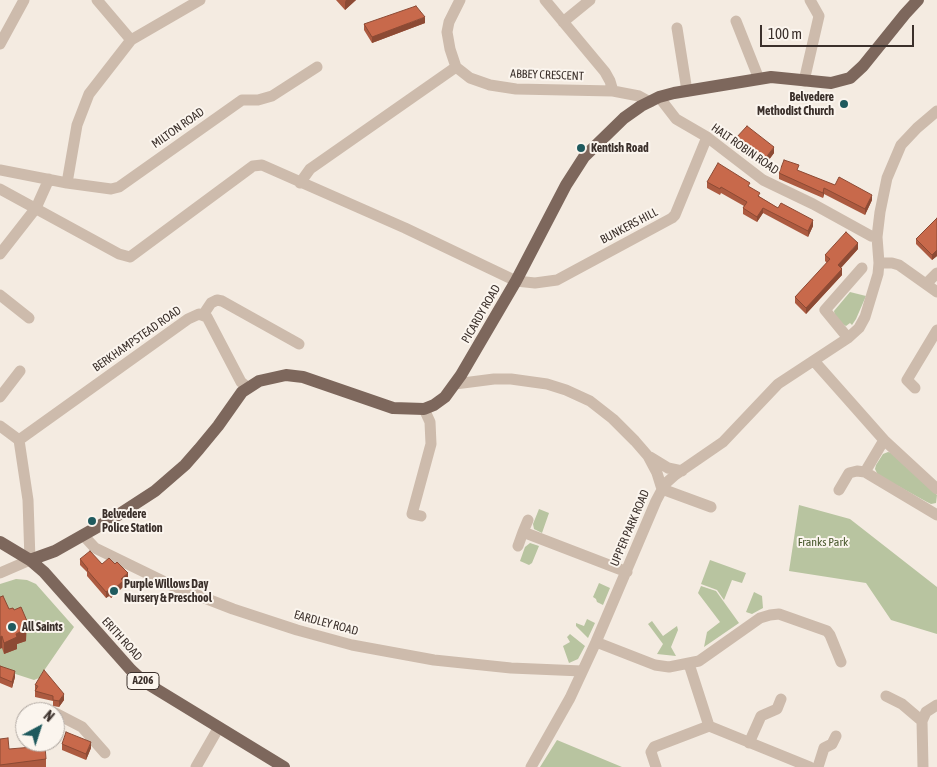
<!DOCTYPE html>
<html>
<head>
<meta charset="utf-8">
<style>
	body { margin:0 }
	#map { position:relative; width:937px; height:767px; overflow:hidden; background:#f4ebe1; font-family:"Asap Condensed",sans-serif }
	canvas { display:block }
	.north { position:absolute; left:15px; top:702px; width:50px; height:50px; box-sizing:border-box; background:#fbf5ee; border:1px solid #aea6a0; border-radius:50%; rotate:40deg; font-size:14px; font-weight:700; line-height:20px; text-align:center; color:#3b302b }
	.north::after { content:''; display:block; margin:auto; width:18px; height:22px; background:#1f5a5e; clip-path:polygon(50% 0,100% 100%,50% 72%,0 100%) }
	.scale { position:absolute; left:760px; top:25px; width:154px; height:22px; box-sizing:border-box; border:2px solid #3b302b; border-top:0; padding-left:6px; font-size:15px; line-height:18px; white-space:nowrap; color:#3b302b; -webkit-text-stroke:4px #fbf5ee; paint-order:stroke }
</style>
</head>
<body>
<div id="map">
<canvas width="937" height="767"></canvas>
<div class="north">N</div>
<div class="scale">100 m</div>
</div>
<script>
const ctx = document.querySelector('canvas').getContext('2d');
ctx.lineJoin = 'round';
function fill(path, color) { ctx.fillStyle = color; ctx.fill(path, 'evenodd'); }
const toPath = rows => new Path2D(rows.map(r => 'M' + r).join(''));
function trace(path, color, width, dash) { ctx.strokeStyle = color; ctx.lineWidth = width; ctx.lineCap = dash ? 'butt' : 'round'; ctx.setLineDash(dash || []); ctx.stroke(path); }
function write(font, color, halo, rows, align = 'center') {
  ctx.font = font + ' "Asap Condensed",sans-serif'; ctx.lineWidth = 4; ctx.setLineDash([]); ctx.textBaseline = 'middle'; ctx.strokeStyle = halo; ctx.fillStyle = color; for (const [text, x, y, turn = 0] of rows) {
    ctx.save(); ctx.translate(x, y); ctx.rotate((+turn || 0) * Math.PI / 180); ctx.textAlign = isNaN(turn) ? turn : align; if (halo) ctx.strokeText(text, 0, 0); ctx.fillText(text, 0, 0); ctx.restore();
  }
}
fill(toPath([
	[850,292,866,296,856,319,852,325,850,323,846,326,841,323,835,316,834,311],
	[888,452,892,453,937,495,936,503,931,504,927,502,878,475,875,469,876,465,883,454],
	[799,505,850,519,937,587,937,634,891,620,866,583,789,571],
	[539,509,549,513,542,533,534,529,533,524],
	[530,543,539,546,532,563,529,565,520,561,525,547],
	[710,560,746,573,742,583,732,580,724,600,717,590,701,584],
	[16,579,27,580,36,584,74,627,39,678,34,680,0,669,0,584],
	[599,583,610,588,603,605,597,602,596,599,593,597],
	[701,586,716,591,739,623,704,647,707,632,720,622,698,593],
	[754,592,762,596,763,608,752,614,746,612],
	[587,619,595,623,588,638,576,626,576,623,584,626],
	[652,621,663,636,677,626,678,630,671,647,676,656,657,654,663,644,648,624],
	[570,634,585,646,578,659,569,663,563,646,570,642,567,637],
	[557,740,622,767,540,767]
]), '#b8c4a0');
trace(toPath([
	[97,0,131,40],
	[460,0,449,22,447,32,450,49,456,67,470,78,490,85,516,89,613,91,639,96,650,102],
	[545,0,605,72,610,81,613,91],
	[736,21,759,79],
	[563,22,590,0],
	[677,28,687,91],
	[0,44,24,0],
	[804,81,819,16,810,0],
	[659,97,676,119,707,137,763,180,813,204,871,236,877,237],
	[0,170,67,183,111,189,119,187,242,100,258,100,272,96,317,67],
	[67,183,77,125,89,94,131,40,200,0],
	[300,183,310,169,456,67],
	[0,189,119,254,130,257,253,166,262,165,405,228,516,281,535,283,557,280,672,218,675,215,707,137],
	[0,254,36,208,49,179],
	[879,263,892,263,899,265,937,292],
	[926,284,937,273],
	[0,295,29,318],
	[203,315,211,303,217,300,222,301,299,344],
	[848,338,825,310,862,268],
	[814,361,884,440,865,472,937,515],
	[455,384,494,379,511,379,547,384,566,390,590,401,613,419,635,441,648,456,657,473,662,489,711,507],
	[915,388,907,380,937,330],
	[0,397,20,371],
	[0,426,19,440,28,500,30,560,0,573],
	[19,440,188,319,199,314,207,317,241,382,247,387],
	[884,440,937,489],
	[650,457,668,468,682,471],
	[839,490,849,473,857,471,865,472],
	[421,516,412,514,431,444,430,422,424,409],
	[528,520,523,532,627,572],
	[83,535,95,548,171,585,233,609,297,630,352,645,434,660,511,668,582,671],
	[518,546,523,532],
	[596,642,655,665,669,667,699,661,760,618,770,615,779,614,827,631,830,635,841,662],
	[689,664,709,726,810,767],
	[886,696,902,704,922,721],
	[55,713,82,727,105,753],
	[749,743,761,716,777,709,781,699],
	[196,767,219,727],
	[531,767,570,698,596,642,656,501,665,484,675,475,723,442,778,384,848,338,859,328,865,317,878,274,879,263,877,237,880,212,887,178,901,145,917,128,937,111],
	[656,767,651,752,654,747,709,726],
	[818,767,824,748,832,744,836,736],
	[923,767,922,721,926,712,937,705]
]), '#cdbbac', 11);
trace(toPath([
	[0,542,30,560,44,572,131,670,143,681,284,767],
	[30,560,55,551,115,517,155,491,185,465,199,449,218,426,242,392,259,381,286,375,303,377,393,408,424,409,434,405,445,397,461,375,516,281,566,185,584,157,624,118,641,106,659,97,674,93,771,77,831,83,850,78,863,66,905,14,918,0]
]), '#7d675c', 12);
fill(toPath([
	[336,0,356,0,345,10],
	[425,23,372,43,364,30,364,24],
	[736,138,774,153,765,165,736,144],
	[799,171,872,200,865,215,824,194,823,198,779,179,779,173],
	[707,182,750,187,760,197,778,208,813,226,808,237,763,213,757,222,743,214,743,208,744,206,721,193,720,195,707,188],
	[937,218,937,256,932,260,916,244,916,239],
	[858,249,841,268,842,275,806,314,795,303,795,297,827,263,825,261,825,255],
	[80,559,102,564,115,564,128,579,123,583,123,587,111,598,109,596,106,598,87,576,87,572,80,565],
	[0,597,27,633,26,633,26,641,17,644,17,649,4,654,2,648],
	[0,666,15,677,12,688,0,683],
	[35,685,64,700,59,707,53,706,53,701,35,697],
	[0,739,9,749,46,759,46,767,0,767],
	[62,744,91,748,86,760,62,750]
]), '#ac5a40');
fill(toPath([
	[346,0,356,0,345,10,345,2],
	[425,17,425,23,372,43,372,37],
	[774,147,774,153,765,165,765,159],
	[824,188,824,194,823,198,823,193],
	[872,195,872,200,865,215,865,209],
	[763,208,763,213,757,222,757,217],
	[813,220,813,226,808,237,808,231],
	[858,243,858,249,838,271,838,265],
	[937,250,937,256,932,260,932,255],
	[842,269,842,275,806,314,806,308],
	[128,573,128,579,123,583,123,587,111,598,111,592,121,579],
	[109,590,109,596,106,598,106,592],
	[27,621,26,641,17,644,17,649,4,654,4,643,16,634,23,623],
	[2,636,2,648,0,649,0,637],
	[15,671,15,677,12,688,12,682],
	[64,694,64,700,59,707,59,701],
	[91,742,91,748,86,760,86,754]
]), '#8c4a34');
const building = toPath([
	[416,6,425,17,372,37,364,24,416,6],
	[747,126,774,147,765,159,736,138,747,126],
	[784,160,799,165,797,170,835,185,839,177,872,195,865,209,824,188,823,193,779,173,784,160],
	[718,163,750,183,748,186,760,193,758,196,778,208,781,203,813,220,808,231,763,208,757,217,743,208,747,202,721,187,720,189,707,182,718,163],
	[937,218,937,250,932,255,916,239,937,218],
	[846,232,858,243,838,265,842,269,806,308,795,297,830,259,825,255,846,232],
	[90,551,102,564,109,558,115,564,117,562,128,573,121,579,123,581,111,592,109,590,106,592,87,570,88,569,80,559,90,551],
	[3,596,9,609,13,608,14,610,21,607,27,621,23,623,26,629,16,634,17,637,4,643,2,636,0,637,0,597,3,596],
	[0,666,15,671,12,682,0,677,0,666],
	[44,670,64,694,59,701,53,700,53,696,35,691,38,686,35,685,44,670],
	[66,732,91,742,86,754,62,744,66,732],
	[8,738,9,749,45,746,46,759,0,765,0,739,8,738]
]);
fill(building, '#c8694b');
trace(building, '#8c4a34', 1);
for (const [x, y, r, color] of [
	[844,104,5,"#1f5a5e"],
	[581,148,5,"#1f5a5e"],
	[92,521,5,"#1f5a5e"],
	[114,591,5,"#1f5a5e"],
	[12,627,5,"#1f5a5e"]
]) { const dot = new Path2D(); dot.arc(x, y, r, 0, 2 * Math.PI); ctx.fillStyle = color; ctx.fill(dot); trace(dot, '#fbf5ee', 2); }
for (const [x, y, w] of [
	[143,681,32]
]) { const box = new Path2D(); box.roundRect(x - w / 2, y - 8.5, w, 17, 4); ctx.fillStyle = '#fbf5ee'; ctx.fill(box); trace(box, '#3b302b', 1); }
write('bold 11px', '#3b302b', null, [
	["A206",143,681]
]);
write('12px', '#3b302b', '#fbf5ee', [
	["ABBEY CRESCENT",547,75,2],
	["MILTON ROAD",178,128,-35],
	["HALT ROBIN ROAD",745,149,35],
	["BUNKERS HILL",629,226,-28],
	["PICARDY ROAD",481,314,-60],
	["BERKHAMPSTEAD ROAD",137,339,-35],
	["UPPER PARK ROAD",630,528,-67],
	["EARDLEY ROAD",326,623,15],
	["ERITH ROAD",122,639,48]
]);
write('bold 12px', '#3b302b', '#fbf5ee', [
	["Belvedere",834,97,"right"],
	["Methodist Church",834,111,"right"],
	["Kentish Road",591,148],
	["Belvedere",102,514],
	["Police Station",102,528],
	["Purple Willows Day",124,584],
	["Nursery & Preschool",124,598],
	["All Saints",22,627]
], 'left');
write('12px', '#4a5a2e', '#fbf5ee', [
	["Franks Park",823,542]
]);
</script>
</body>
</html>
